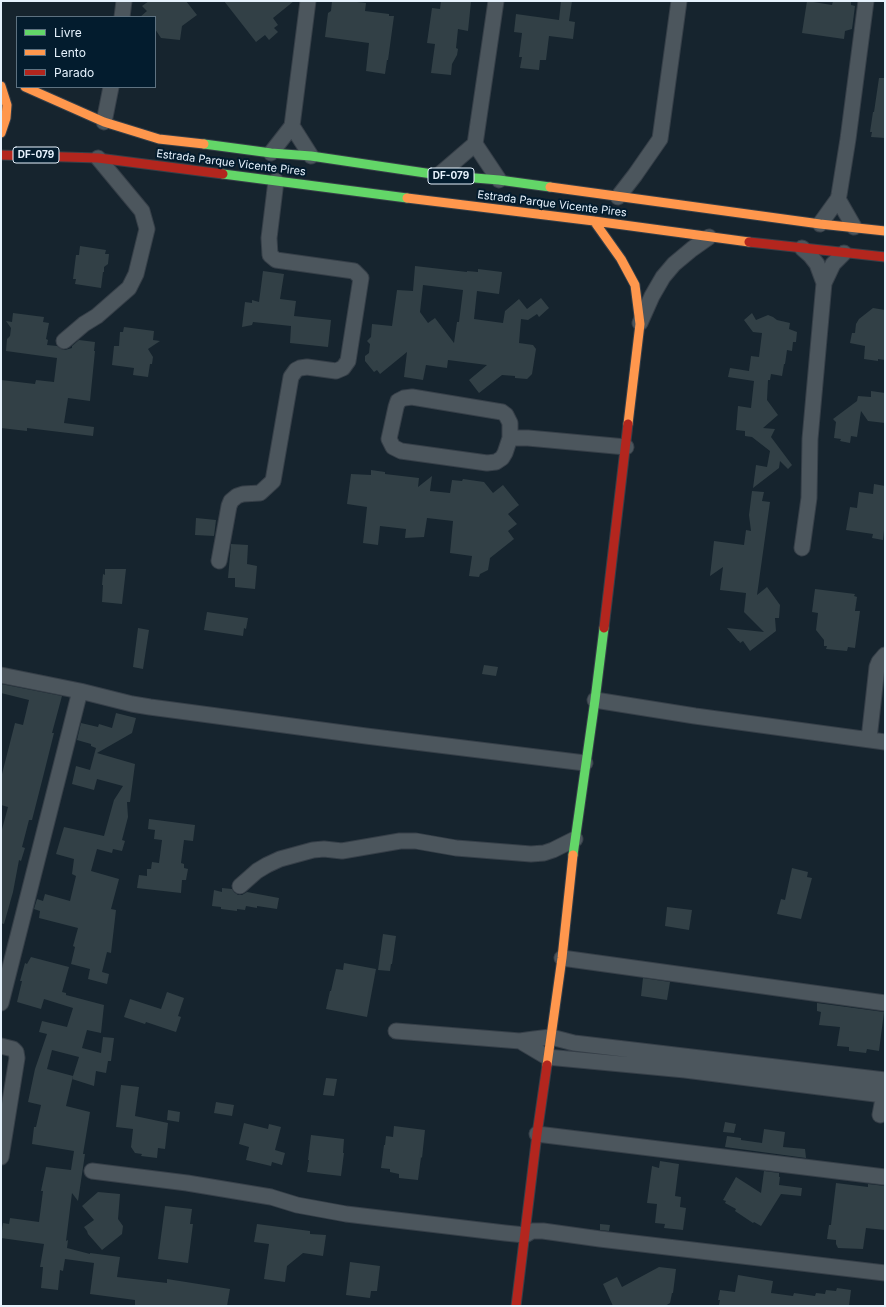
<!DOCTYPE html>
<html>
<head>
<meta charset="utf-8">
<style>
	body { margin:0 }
	#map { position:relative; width:886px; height:1307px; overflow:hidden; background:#16242e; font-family:Inter,sans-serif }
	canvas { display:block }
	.frame { position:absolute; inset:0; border:2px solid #e6f2fd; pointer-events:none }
	.legend { position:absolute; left:16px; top:16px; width:140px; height:72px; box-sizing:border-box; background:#031c2e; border:1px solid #5e7281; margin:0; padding:5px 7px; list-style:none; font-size:12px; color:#e6f2fd }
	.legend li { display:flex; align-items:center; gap:8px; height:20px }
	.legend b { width:20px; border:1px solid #5e7281 }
</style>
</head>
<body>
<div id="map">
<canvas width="886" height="1307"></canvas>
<div class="frame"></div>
<ul class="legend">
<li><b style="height:5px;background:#63d668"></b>Livre</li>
<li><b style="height:5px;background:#ff974d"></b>Lento</li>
<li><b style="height:5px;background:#b3261e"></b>Parado</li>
</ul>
</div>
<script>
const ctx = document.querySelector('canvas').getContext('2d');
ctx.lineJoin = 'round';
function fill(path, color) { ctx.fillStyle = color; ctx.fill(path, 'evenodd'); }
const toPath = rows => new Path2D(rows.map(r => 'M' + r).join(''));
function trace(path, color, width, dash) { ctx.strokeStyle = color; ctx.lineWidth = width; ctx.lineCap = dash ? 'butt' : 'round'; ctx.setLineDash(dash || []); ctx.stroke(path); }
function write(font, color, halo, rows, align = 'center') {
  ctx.font = font + ' Inter,sans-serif'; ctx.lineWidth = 4; ctx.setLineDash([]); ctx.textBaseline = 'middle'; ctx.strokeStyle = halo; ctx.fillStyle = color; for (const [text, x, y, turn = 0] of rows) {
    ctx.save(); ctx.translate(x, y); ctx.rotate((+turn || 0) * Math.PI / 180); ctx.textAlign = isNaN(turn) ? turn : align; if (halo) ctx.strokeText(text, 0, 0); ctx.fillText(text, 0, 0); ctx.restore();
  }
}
fill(toPath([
	[149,1,186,1,197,15,182,26,180,40,161,38,155,29,155,17,140,17,147,11,142,6],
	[224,1,294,1,273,18,278,25,274,28,278,32,269,40,265,35,256,42],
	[332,1,348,1,366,3,365,11,389,14,389,16,394,16,388,60,387,60,385,74,366,71,369,43,325,37,328,13,331,11],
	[441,1,471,2,468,31,458,29,456,48,458,49,457,55,452,64,451,75,431,73,435,44,427,43,432,8,440,9],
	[561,1,572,1,569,21,575,22,573,39,549,36,546,60,540,60,539,70,520,68,522,57,519,57,522,33,514,32,516,14,559,20],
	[807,1,832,5,833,1,851,1,851,5,855,6,852,29,845,31,844,39,802,33],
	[879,78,885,78,885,138,871,137,872,132,870,132,873,112,874,112],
	[80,246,106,250,105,254,109,254,108,264,104,267,104,272,103,272,101,288,75,284,76,279,73,279,76,255,79,255],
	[415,266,467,272,467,271,478,272,478,269,502,272,499,294,477,291,474,319,503,323,505,311,519,299,527,309,541,298,549,308,539,317,537,314,528,320,521,319,519,343,533,345,536,349,532,374,527,379,515,378,515,376,502,375,479,393,469,380,487,365,448,360,447,368,426,365,423,380,404,377,407,352,380,374,377,370,374,372,365,361,365,356,369,353,370,344,367,341,371,337,372,324,392,326,397,290,413,291],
	[423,285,463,290,459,322,457,322,454,343,435,318,428,323,420,312],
	[263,271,284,274,280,299,296,301,294,316,331,320,328,347,290,343,291,326,253,322,252,325,242,327,245,302,252,303,252,300,259,302],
	[873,308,885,310,884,347,885,347,885,360,878,359,878,361,864,359,865,346,850,343,852,333,855,333,856,324,859,319],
	[13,313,44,317,43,322,49,323,46,339,48,340,47,345,57,346,61,349,65,350,72,348,72,346,79,340,95,342,94,351,95,351,90,401,68,398,64,423,94,427,93,436,27,428,27,431,1,428,1,380,35,384,36,380,54,382,57,358,6,351,7,339,10,336,11,328,6,321,12,322],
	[752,313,756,320,768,315,773,317,777,320,790,323,789,329,797,332,796,342,793,342,792,351,787,350,785,364,784,364,782,376,771,374,770,380,768,380,767,400,778,415,763,428,775,429,771,437,792,465,788,469,780,461,779,468,753,488,756,465,767,467,770,451,752,437,745,436,745,431,736,430,738,406,751,408,754,381,728,377,730,368,749,371,751,356,759,357,762,333,753,332,744,320],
	[124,327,154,331,153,340,160,341,148,349,153,357,152,364,150,364,148,377,133,375,134,368,112,365,114,346,119,346,120,332,123,332],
	[871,391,885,393,885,423,868,421,861,411,857,437,851,436,850,443,840,441,841,439,834,438,836,422,833,419,857,401,858,396,871,397],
	[371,470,385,472,385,474,419,478,418,487,432,476,430,491,450,493,452,480,462,481,463,479,484,482,493,493,503,485,519,505,508,514,517,524,508,531,514,539,490,558,488,570,480,574,479,577,469,576,472,556,450,553,453,521,427,518,424,537,405,538,406,529,380,526,378,545,363,543,367,507,347,504,351,474,371,475],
	[874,484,885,486,885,520,883,540,872,538,873,534,846,530,850,507,857,508,859,492,873,494],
	[752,491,764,492,762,501,770,502,757,595,767,587,780,605,779,618,775,618,776,631,750,651,743,641,740,643,739,641,738,641,727,628,764,632,744,612,746,593,720,590,723,567,710,576,714,541,744,545,746,530,751,531,749,515],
	[196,518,216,520,214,536,195,535],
	[231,544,248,545,247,564,257,566,255,589,235,587,235,578,228,578],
	[105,569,126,569,122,604,102,602,103,585,102,585,103,574,105,575],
	[815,589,855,594,854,596,857,597,855,611,860,611,855,648,848,647,847,651,826,649,827,646,824,646,824,640,816,630,818,613,812,612],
	[207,612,248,618,246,629,244,628,243,636,204,630],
	[138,628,149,630,143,669,133,667],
	[484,665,498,667,496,676,482,674],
	[1,684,62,696,52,733,54,733,43,777,32,820,29,820,22,847,25,848,21,861,19,860,13,892,4,924,1,923,1,833,8,807,1,805,1,778,15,723,23,725,29,700,1,693],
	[116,713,136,718,132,733,97,753,135,764,130,802,127,802,128,817,122,840,125,841,122,851,113,849,112,853,97,849,91,871,119,879,111,909,116,910,111,953,107,952,102,972,109,974,107,984,88,979,90,969,71,964,75,947,73,946,78,928,39,918,40,911,34,909,37,899,43,901,45,894,70,901,76,876,72,874,74,859,56,854,64,827,104,836,114,800,123,786,97,779,94,790,72,784,76,766,90,770,96,748,91,746,91,744,77,740,81,723,98,727,99,724,112,728],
	[149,819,195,825,193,841,184,840,181,863,184,864,184,868,188,869,186,880,182,880,181,893,137,888,139,875,147,876,147,869,151,869,152,862,159,863,162,840,154,839,155,830,148,829],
	[792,868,808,872,807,877,812,878,801,919,777,914,781,899,785,900],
	[222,888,232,889,234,892,238,895,242,895,247,892,279,898,277,909,257,906,257,908,246,906,245,910,237,909,237,911,221,909,221,907,212,906,214,890,222,892],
	[667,907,692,910,689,930,665,926],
	[383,934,396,936,392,964,391,964,390,971,378,970],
	[31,957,69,967,62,992,66,993,66,995,104,1005,101,1033,87,1030,82,1048,101,1053,103,1037,114,1038,111,1061,108,1061,106,1073,96,1071,94,1086,72,1079,79,1057,52,1050,47,1069,73,1076,66,1106,90,1112,83,1154,85,1154,78,1201,72,1193,66,1241,68,1240,67,1248,90,1254,90,1253,120,1257,117,1277,167,1283,167,1279,230,1289,227,1306,135,1306,135,1300,90,1294,94,1263,65,1259,63,1271,60,1270,58,1290,41,1288,43,1267,40,1267,44,1244,1,1238,3,1223,9,1224,10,1218,39,1222,43,1191,41,1191,46,1167,71,1170,74,1151,32,1144,34,1127,36,1127,41,1105,28,1102,35,1069,47,1034,39,1032,42,1021,67,1027,73,1008,44,999,41,1009,17,1002,22,981,20,981,25,963,27,964],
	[344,963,376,969,367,1017,326,1009,330,991,331,991,336,969,343,970],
	[643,978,670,982,667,1000,641,996],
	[167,992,184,998,178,1016,181,1017,176,1032,146,1022,145,1024,124,1017,130,999,161,1009],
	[817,1003,884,1012,879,1051,867,1049,866,1053,849,1051,849,1047,837,1046,840,1027,819,1025,821,1012,817,1011],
	[326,1078,337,1079,334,1096,323,1095],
	[121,1085,139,1087,135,1116,168,1123,165,1149,158,1148,157,1158,141,1156,142,1154,135,1153,131,1147,133,1129,116,1127],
	[216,1102,234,1105,232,1116,214,1113],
	[168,1110,180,1112,179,1122,167,1120],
	[725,1122,736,1124,734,1133,723,1132],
	[244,1123,268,1129,269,1124,281,1127,275,1150,285,1153,282,1165,272,1162,271,1166,246,1160,249,1147,239,1144],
	[394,1126,425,1130,422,1158,421,1157,418,1180,399,1178,399,1174,390,1172,390,1169,381,1168,384,1145,385,1145,386,1136,393,1137],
	[764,1129,785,1132,783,1147,805,1149,806,1158,725,1147,727,1136,741,1138,741,1140,762,1143],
	[311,1135,344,1139,343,1153,344,1153,341,1176,307,1172,309,1160,308,1160],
	[660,1161,679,1164,675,1196,681,1197,680,1207,686,1208,683,1230,664,1228,665,1224,655,1223,657,1204,647,1203,652,1166,659,1168],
	[764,1171,779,1173,779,1177,780,1177,779,1185,802,1188,801,1196,781,1194,761,1226,754,1222,753,1223,735,1211,736,1209,725,1203,726,1201,723,1200,736,1177,761,1193],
	[836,1183,868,1187,868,1184,885,1186,885,1230,866,1228,863,1249,838,1248,836,1244,836,1240,827,1239,829,1225,831,1225],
	[98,1192,120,1194,118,1219,123,1226,122,1234,102,1250,88,1234,87,1231,84,1227,94,1220,82,1206],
	[165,1206,192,1209,190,1224,193,1224,188,1263,158,1259],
	[257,1224,310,1231,310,1234,326,1235,323,1256,303,1253,287,1266,285,1282,264,1279,269,1244,254,1242],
	[600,1224,610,1225,609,1231,600,1230],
	[350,1262,380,1266,377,1291,371,1291,370,1298,346,1295],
	[659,1267,676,1269,673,1293,672,1293,670,1303,665,1306,613,1306,603,1284,617,1277,622,1287],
	[738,1275,773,1281,771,1293,793,1296,794,1293,815,1296,816,1293,825,1294,826,1290,836,1291,837,1288,851,1290,849,1306,719,1305,720,1300,718,1300,720,1290,735,1292]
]), '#324046');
const street = toPath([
	[496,1,475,144,499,180],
	[122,17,124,1],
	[104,122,111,87],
	[292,126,311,156],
	[271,153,292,126,308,1],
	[439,175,475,144],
	[618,197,635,175,660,139,679,1],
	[838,199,854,227],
	[820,224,838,199,839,195,848,139,866,1],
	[802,248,810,255,817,264,824,283],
	[640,323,652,296,663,277,674,264,692,249,709,237],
	[64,341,84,324,97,316,129,288,136,274,147,229,142,211,98,158],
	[412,397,502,412,506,415,510,423,510,438,505,453,502,458,496,462,487,463,401,451,393,447,389,439,396,407,398,401,404,398,412,397],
	[510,438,528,438,626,447],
	[802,548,809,498,810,439,824,283,833,264,844,253],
	[219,561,229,506,231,501,237,496,243,494,260,493,273,481,291,377,296,370,300,368,307,367,336,371,343,368,348,361,361,278,354,271,276,260,270,255,269,238,276,181],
	[1,675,80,691,132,704,150,707,366,736,585,763],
	[595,700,695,716,885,742],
	[869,739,877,667,879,662,885,655],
	[240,886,257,871,267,865,280,859,313,850,324,849,342,851,400,841,416,841,456,848,531,854,544,853,553,850,575,839],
	[562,958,885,1003],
	[1,1003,80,691],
	[396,1031,520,1041,534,1039,551,1037,574,1043,885,1080],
	[520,1041,547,1057,685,1070,883,1095],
	[1,1046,13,1049,16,1052,17,1058,1,1157],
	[880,1115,885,1088],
	[537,1134,885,1177],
	[92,1171,187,1183,271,1197,297,1205,346,1214,505,1233,525,1235,532,1231,543,1231,600,1239,885,1273]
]);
const fast = toPath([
	[204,144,271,153,311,156,439,175,499,180,550,187],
	[223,174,407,198],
	[573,855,595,700,604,628]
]);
const slow = toPath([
	[1,86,7,105,6,118,1,133],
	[25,87,104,122,159,139,204,144],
	[550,187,820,224,885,231],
	[407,198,594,221,749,242],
	[594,221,621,259,635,285,640,324,628,424],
	[547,1065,562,958,573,855]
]);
const jam = toPath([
	[1,155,98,158,223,174],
	[749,242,885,257],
	[604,628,628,424],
	[516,1306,537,1134,547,1065]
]);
trace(street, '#363f48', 17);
trace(fast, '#363f48', 11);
trace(slow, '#363f48', 11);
trace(jam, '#363f48', 11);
trace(street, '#4c565d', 15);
trace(fast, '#63d668', 9);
trace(slow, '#ff974d', 9);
trace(jam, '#b3261e', 9);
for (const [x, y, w] of [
	[36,155,46],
	[451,176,46]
]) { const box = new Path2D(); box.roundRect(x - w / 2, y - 8, w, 16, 3); ctx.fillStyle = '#031c2e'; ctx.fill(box); trace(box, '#e6f2fd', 1); }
write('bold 10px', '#e6f2fd', null, [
	["DF-079",36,155],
	["DF-079",451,176]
]);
write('11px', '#e6f2fd', '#031c2e', [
	["Estrada Parque Vicente Pires",231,163,7],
	["Estrada Parque Vicente Pires",552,204,7]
]);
</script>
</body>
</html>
